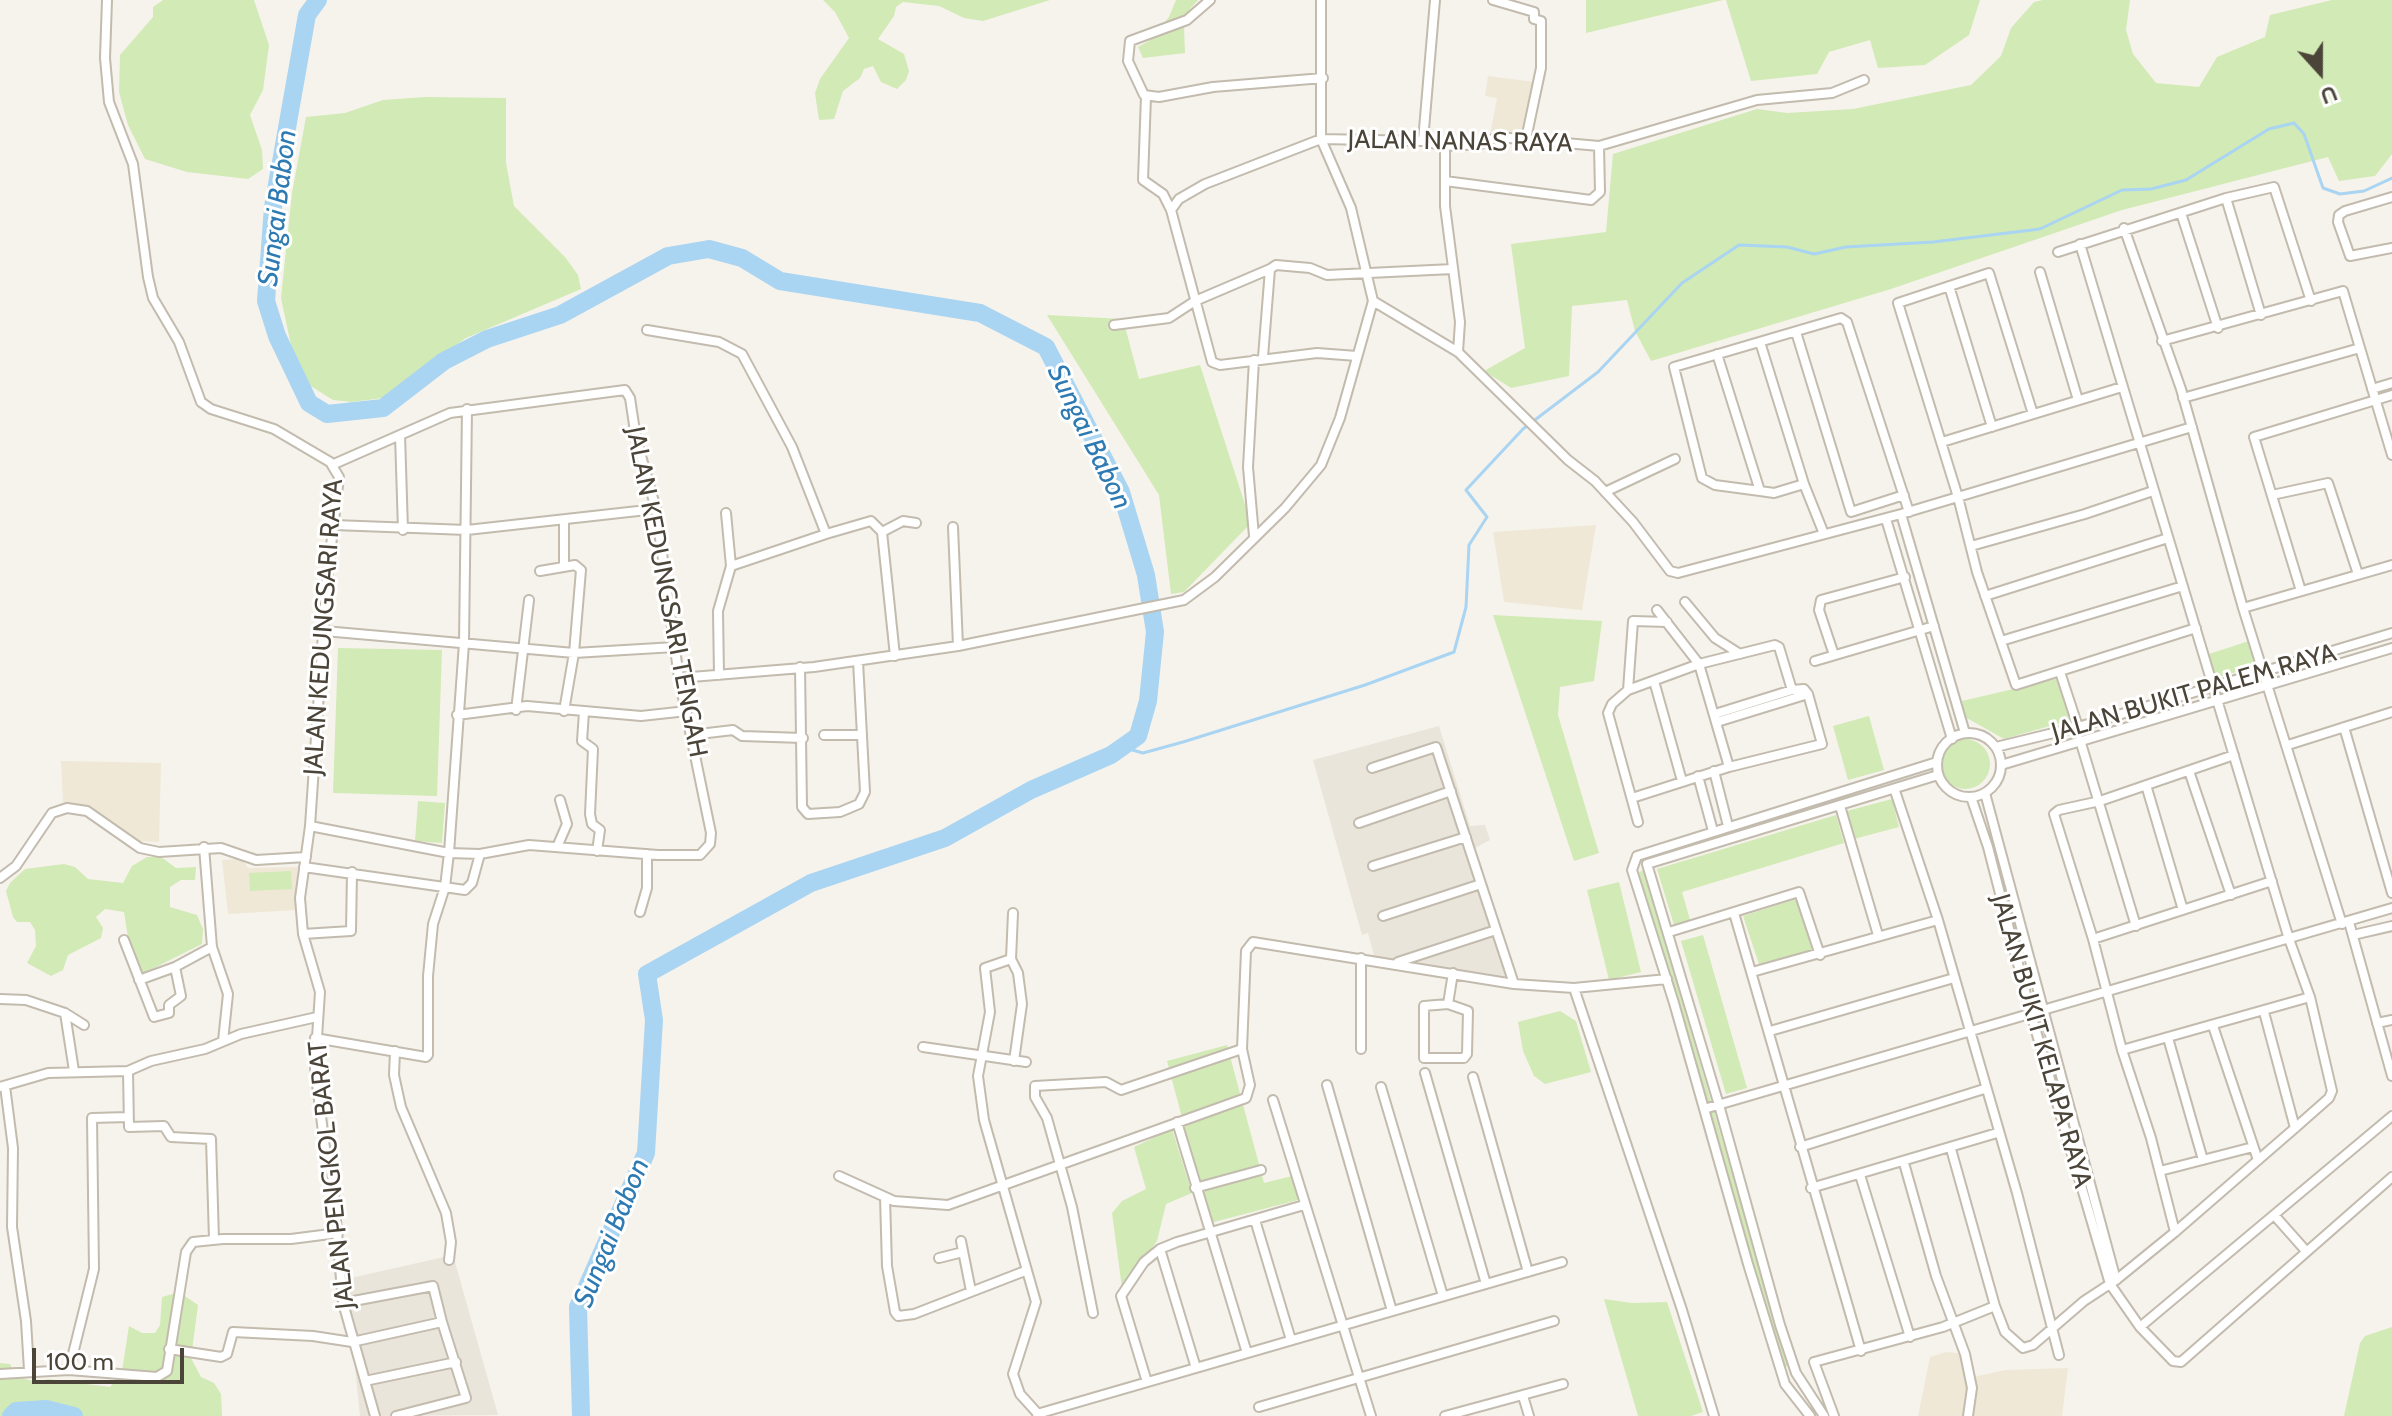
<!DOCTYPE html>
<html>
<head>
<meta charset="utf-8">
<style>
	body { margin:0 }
	#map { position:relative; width:2392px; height:1416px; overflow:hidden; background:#f6f3ec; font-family:Cabin,sans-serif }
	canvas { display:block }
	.north { position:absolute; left:2280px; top:32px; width:80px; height:80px; -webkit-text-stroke:6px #fff; paint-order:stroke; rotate:159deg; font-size:22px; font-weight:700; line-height:32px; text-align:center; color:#4b4439 }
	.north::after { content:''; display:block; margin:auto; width:28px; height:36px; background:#4b4439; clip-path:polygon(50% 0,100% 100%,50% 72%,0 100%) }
	.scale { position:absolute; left:32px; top:1348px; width:152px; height:36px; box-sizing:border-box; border:4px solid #4b4439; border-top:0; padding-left:10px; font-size:24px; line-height:28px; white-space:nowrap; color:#4b4439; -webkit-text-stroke:6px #fff; paint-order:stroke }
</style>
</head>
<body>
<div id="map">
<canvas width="2392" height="1416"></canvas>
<div class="north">U</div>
<div class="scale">100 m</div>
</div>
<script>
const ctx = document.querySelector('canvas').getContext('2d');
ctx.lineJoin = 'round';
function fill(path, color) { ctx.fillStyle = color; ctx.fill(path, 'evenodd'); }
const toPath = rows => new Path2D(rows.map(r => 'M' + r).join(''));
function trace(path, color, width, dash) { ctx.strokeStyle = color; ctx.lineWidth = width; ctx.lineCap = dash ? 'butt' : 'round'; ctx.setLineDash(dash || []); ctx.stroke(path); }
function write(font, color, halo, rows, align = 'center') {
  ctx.font = font + ' Cabin,sans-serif'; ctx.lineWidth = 6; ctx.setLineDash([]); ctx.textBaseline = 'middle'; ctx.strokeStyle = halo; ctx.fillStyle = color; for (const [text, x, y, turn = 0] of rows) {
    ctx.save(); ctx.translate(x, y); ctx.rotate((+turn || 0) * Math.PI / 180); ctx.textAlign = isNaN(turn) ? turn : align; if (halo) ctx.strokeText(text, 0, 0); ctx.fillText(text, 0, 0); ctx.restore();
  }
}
fill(toPath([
	[1439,726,1470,826,1485,825,1490,840,1475,848,1515,979,1374,956,1368,933,1362,935,1313,760],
	[453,1255,498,1415,360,1416,346,1279]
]), '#eae5da');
fill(toPath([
	[1488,76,1535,82,1525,138,1490,135,1497,98,1485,96],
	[1596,525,1582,610,1504,602,1493,532],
	[61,761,161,763,159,842,135,841,90,809,63,802],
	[242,859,248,868,298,867,296,910,228,914,222,860],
	[1946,1352,1967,1354,1973,1377,2006,1370,2068,1368,2062,1416,1918,1416,1930,1357]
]), '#efe8d6');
fill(toPath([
	[254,0,269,45,263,90,250,115,262,150,263,169,248,179,187,172,145,159,128,125,119,92,120,55,153,17,153,7,163,0],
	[823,0,1050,0,983,21,964,18,939,6,903,2,896,7,894,16,878,39,904,54,909,71,906,80,897,89,881,82,873,66,864,69,860,78,843,91,834,119,819,120,815,93,820,79,849,38,835,12],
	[1176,0,1198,0,1190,9,1184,27,1185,53,1143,58,1138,47,1149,41,1169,17],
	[1586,0,1723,0,1586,33],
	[1726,0,1980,0,1969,35,1925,65,1878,68,1870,40,1829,52,1817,74,1751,81],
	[2043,0,2130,0,2126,30,2133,54,2156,83,2199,87,2217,57,2265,37,2270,15,2332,0,2392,0,2392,154,2375,176,2339,181,2328,157,2122,210,1891,289,1651,361,1635,331,1627,300,1572,306,1569,376,1511,388,1484,371,1525,348,1511,244,1606,232,1613,154,1757,109,1787,113,1853,109,1971,85,2001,56,2011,28,2034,2],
	[425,97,506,98,506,163,514,206,565,257,578,275,581,289,466,338,383,398,352,402,333,400,309,385,292,350,281,298,292,193,306,117,345,113,383,100],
	[1047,315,1123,319,1139,379,1200,365,1251,523,1184,592,1171,594,1159,495],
	[1493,615,1602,621,1594,681,1560,687,1558,715,1599,853,1574,861],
	[2249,641,2257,666,2216,678,2209,654],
	[338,648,442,650,437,796,333,793],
	[2056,679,2071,720,2004,739,1965,717,1962,701],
	[1869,716,1884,770,1848,780,1833,726],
	'1940 764a25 25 0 1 1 50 0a25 25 0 1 1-50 0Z',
	[1892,799,1899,827,1854,839,1847,811],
	[418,801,445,803,442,843,415,841],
	[1836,815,1844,843,1682,892,1690,920,1674,925,1657,869],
	[147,857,161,857,176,868,196,867,195,880,181,880,170,887,170,907,197,915,203,929,202,944,142,974,128,938,124,912,105,909,96,917,103,928,101,938,68,955,63,970,51,976,27,963,36,946,35,930,30,922,17,922,13,917,6,891,10,883,25,869,64,864,75,867,88,879,123,883,132,866],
	[1644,870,1788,1366,1783,1367,1639,872],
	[291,871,292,889,250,891,249,873],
	[1619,882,1641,972,1609,980,1587,890],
	[1796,899,1812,950,1760,967,1743,916],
	[1703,935,1747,1088,1726,1094,1681,941],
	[1560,1011,1576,1021,1591,1072,1545,1084,1534,1076,1523,1051,1518,1022],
	[1227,1045,1264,1183,1292,1176,1298,1200,1210,1223,1167,1061],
	[1172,1129,1192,1193,1166,1204,1157,1241,1122,1288,1112,1213,1122,1201,1146,1189,1134,1147],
	[179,1292,198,1305,191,1358,201,1377,214,1383,221,1394,222,1416,0,1416,0,1363,10,1364,17,1377,37,1382,48,1379,110,1387,122,1371,129,1326,142,1333,155,1333,160,1325,162,1297],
	[1604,1299,1632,1303,1667,1302,1703,1412,1691,1416,1638,1416],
	[2392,1327,2392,1416,2344,1416,2360,1343,2365,1336]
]), '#d2eab5');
trace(toPath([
	[1122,747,1143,753,1183,742,1365,685,1454,652,1466,607,1469,545,1487,517,1466,490,1523,429,1598,372,1682,283,1739,245,1787,247,1814,254,1846,247,1933,242,2040,229,2122,190,2151,189,2186,180,2269,129,2294,123,2304,134,2323,188,2340,194,2364,191,2392,178]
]), '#a9d4f2', 3);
trace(toPath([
	[318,0,307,15,273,207,266,301,277,336,309,403,327,414,383,408,444,361,487,339,560,315,668,256,709,249,742,258,780,281,980,313,1046,347,1121,492,1146,575,1155,632,1148,701,1138,736,1111,755,1031,790,945,838,811,883,647,974,654,1020,646,1153,578,1307,581,1416],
	[11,1416,16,1411,46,1409,74,1416]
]), '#a9d4f2', 18);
const street = toPath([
	[107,0,105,58,109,102,133,164,148,277,153,298,179,342,201,402,211,409,274,429,330,462,339,477,326,589,310,826,300,898,303,934,320,992,315,1068,325,1148,332,1172,343,1303,375,1416],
	[1210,0,1187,20,1130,41,1128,61,1144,95,1159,97,1213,87,1323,78],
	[1321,0,1321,139,1351,208,1373,301,1458,352,1568,460,1595,481,1633,522,1670,571,1678,573,1901,514,2192,427],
	[1493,0,1534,12,1534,19,1541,21,1541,68,1526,139],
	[1146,96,1143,180,1163,194,1171,210,1212,362,1220,365,1317,353,1357,356],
	[1423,141,1435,0],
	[1445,146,1445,206,1460,322,1458,352],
	[1445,181,1591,200,1600,192,1599,146],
	[2392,197,2345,211,2339,215,2338,222,2350,256,2392,248],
	[2226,198,2274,187,2311,301],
	[1171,210,1179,199,1205,184,1321,139,1423,141,1445,146,1481,144,1498,137,1599,146,1757,100,1832,93,1864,80],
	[2181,213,2218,328],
	[2124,228,2181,389,2243,608,2342,924],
	[2058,252,2226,198,2261,315],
	[2040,272,2078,400],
	[1949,286,1992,427],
	[1114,325,1169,318,1195,301,1270,269],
	[647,330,719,342,742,354,792,447,826,534,731,566],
	[1796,332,1851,512,1904,495],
	[2162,341,2343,291,2392,455],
	[1760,342,1804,484,1824,534],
	[1717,354,1760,491,1774,493,1804,484],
	[1263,357,1270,269,1276,265,1310,268,1327,275,1453,269],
	[1254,360,1248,467,1254,536],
	[2372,389,2392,383],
	[2183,398,2360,348],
	[2033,414,1989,273,1898,303,1958,497,1977,572,2016,685,2196,628],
	[400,435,403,530],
	[1942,442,2122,387],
	[1760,491,1715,485,1702,478,1674,367,1841,318,1847,322,1909,512],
	[1605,492,1675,459],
	[2272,495,2328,483,2358,574],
	[1901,514,1965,733],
	[1886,519,1952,739],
	[334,525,467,530,656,509],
	[953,527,958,646],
	[882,532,903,521,916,523],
	[826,534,871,521,882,532,895,656],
	[1971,546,2085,514,2153,491],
	[564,567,564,521],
	[540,571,575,565,581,570,574,653,564,711],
	[2301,591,2254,437,2392,395],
	[1985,596,2168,538],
	[1685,602,1715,638,1740,654],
	[2243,608,2392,565],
	[1657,610,1699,664,1729,767],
	[324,631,574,653,675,647],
	[2001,641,2183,586],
	[1834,655,1819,610,1821,600,1905,577],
	[1815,661,1934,626],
	[800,667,802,807,808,814,840,812,859,804,865,792,858,661],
	[2060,672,2078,727],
	[719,675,718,611,731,566,726,513],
	[679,678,814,667,958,646,1184,600,1215,577,1285,508,1321,465,1340,418,1373,301],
	[1654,681,1682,781],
	[1628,690,1633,621,1667,622],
	[516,710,529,600],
	[584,712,582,741,593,749,590,814,592,824,600,830,597,851],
	[1715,714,1792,690,1804,689,1808,694],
	[457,715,527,706,641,716,687,711],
	[1717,722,1808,694],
	[2344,727,2392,893],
	'1937 765a32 32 0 1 1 64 0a32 32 0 1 1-64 0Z',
	[691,735,733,730,742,736,803,738],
	[824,735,862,735],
	[2080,740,2136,926],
	[2288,745,2392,712],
	[1996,747,2078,727,2392,633],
	[2001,765,2392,648],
	[1372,768,1436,747,1514,984],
	[1714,771,1728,826],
	[2189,771,2231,895],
	[1698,776,1713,831],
	[2146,785,2183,910],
	[1895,791,1938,920,2017,1193,2059,1355],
	[1985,793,2116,1280],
	[1971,797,1988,847,2031,1014,2110,1284,2140,1327,2173,1361,2181,1362,2392,1177],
	[1632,798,1729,767,1822,744,1808,694],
	[1840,806,1878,935],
	[1638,822,1608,713,1612,704,1628,690,1699,664,1775,645,1779,647,1792,690],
	[1359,823,1451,791],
	[310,826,449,853,480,854,529,845,658,855,700,855,710,844,711,833,679,678,656,509,636,438,630,398,625,390,450,413,334,464],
	[557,847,567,824,560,800],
	[1637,856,1632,870,1674,1003,1748,1264,1785,1384,1810,1416],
	[1637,856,1937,762],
	[1647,864,1719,1105,1780,1325,1796,1373,1824,1416],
	[1647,864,1938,775],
	[1373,866,1466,837],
	[304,867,465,890,472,883,480,854],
	[0,878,16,866,52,813,67,808,87,811,140,848,159,852,221,848,256,860,306,857],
	[640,912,647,888,647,854],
	[1013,913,1011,959,1018,973,1022,1004,1014,1061],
	[1734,913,1861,1351],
	[1383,916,1481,884],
	[2349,922,2392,1076],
	[1669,932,1799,892,1820,955],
	[303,934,351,931,352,872],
	[2353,935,2392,926],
	[2093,939,2272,881],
	[124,940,154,1017,169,1013,169,1005,181,996,175,967,212,947,204,847],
	[212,947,228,994,223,1041],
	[1361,958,1361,1049],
	[1011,959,985,968,990,1012,978,1076,984,1120,1036,1302,1013,1374,1020,1394,1039,1415],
	[1398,962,1496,930],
	[1752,972,1938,920],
	[139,980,175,967],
	[1574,988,1682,1310,1714,1416],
	[0,999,26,1000,65,1013,84,1025],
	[1448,1004,1468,1011,1467,1054,1464,1058,1424,1058,1424,1006,1448,1004,1453,973],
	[2264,1012,2295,1128],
	[65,1013,74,1071],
	[2377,1023,2392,1020],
	[2213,1026,2258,1160],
	[1770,1031,1954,978],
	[315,1038,426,1057,428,1055,428,976,433,924,445,887,449,853,464,643,467,409],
	[2168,1038,2203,1160],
	[923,1047,1026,1062],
	[2122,1050,2310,997],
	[395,1051,394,1075,401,1107,446,1213,451,1242,449,1260],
	[128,1071,129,1127,164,1126,171,1137,211,1139,214,1240],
	[1425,1073,1486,1284],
	[1473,1077,1528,1272],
	[1327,1085,1392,1311],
	[5,1086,13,1148,12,1227,26,1321,29,1370],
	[0,1087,48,1073,128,1071,151,1061,205,1049,241,1034,317,1017],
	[1381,1087,1443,1296],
	[1273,1100,1371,1416],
	[1704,1109,2392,908],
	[1177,1122,1247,1353],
	[1800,1147,1984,1089],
	[1951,1149,1995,1306],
	[1904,1163,1936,1276,1965,1354,1972,1388,1968,1416],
	[2160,1171,2253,1147],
	[1860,1175,1910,1337],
	[839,1176,894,1201,948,1205,1246,1098,1250,1085,1242,1049,1246,951,1253,942,1514,984,1574,988,1667,979],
	[1195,1188,1261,1170],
	[1811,1188,1997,1133],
	[885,1197,887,1266,895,1312,898,1316,914,1314,1025,1271],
	[2275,1216,2306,1251],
	[1255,1220,1291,1340],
	[2175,1232,2151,1138,2122,1050,2093,939,2054,814,2059,810,2100,801,2234,755],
	[961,1241,971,1291],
	[1160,1249,1196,1368],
	[939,1258,963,1252],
	[1093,1313,1072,1207,1047,1118,1035,1097,1035,1086,1106,1082,1121,1090,1242,1049],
	[2140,1327,2392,1116],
	[169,1349,221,1357,227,1354,233,1332,313,1336,352,1342,442,1322,433,1286,343,1303],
	[69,1370,157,1377,167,1371,186,1252,193,1242,223,1239,291,1239,338,1233],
	[0,1374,69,1370,94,1269,92,1118,128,1117],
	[365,1381,456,1362],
	[1147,1382,1121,1296,1144,1262,1160,1249,1177,1242,1304,1205],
	[1523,1396,1529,1416],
	[1259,1407,1554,1321],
	[1037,1414,1562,1262],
	[396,1416,466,1398,442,1322],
	[1445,1416,1563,1384],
	[1834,1416,1814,1362,1943,1327,1995,1306,2005,1332,2023,1348,2033,1345,2084,1301,2116,1280,2175,1232,2295,1128,2329,1098,2332,1091,2310,997,2289,939,2080,244]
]);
trace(street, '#c2bbae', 12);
trace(street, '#fff', 8);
write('26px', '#4b4439', '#fff', [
	["JALAN NANAS RAYA",1460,142,1],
	["JALAN KEDUNGSARI TENGAH",666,592,79],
	["JALAN KEDUNGSARI RAYA",324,627,-86],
	["JALAN BUKIT PALEM RAYA",2194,693,-16],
	["JALAN BUKIT KELAPA RAYA",2041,1041,74],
	["JALAN PENGKOL BARAT",332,1175,-96]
]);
write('italic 28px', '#2e7ab2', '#fff', [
	["Sungai Babon",278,208,-83],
	["Sungai Babon",1089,437,64],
	["Sungai Babon",612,1233,-68]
]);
</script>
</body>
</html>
